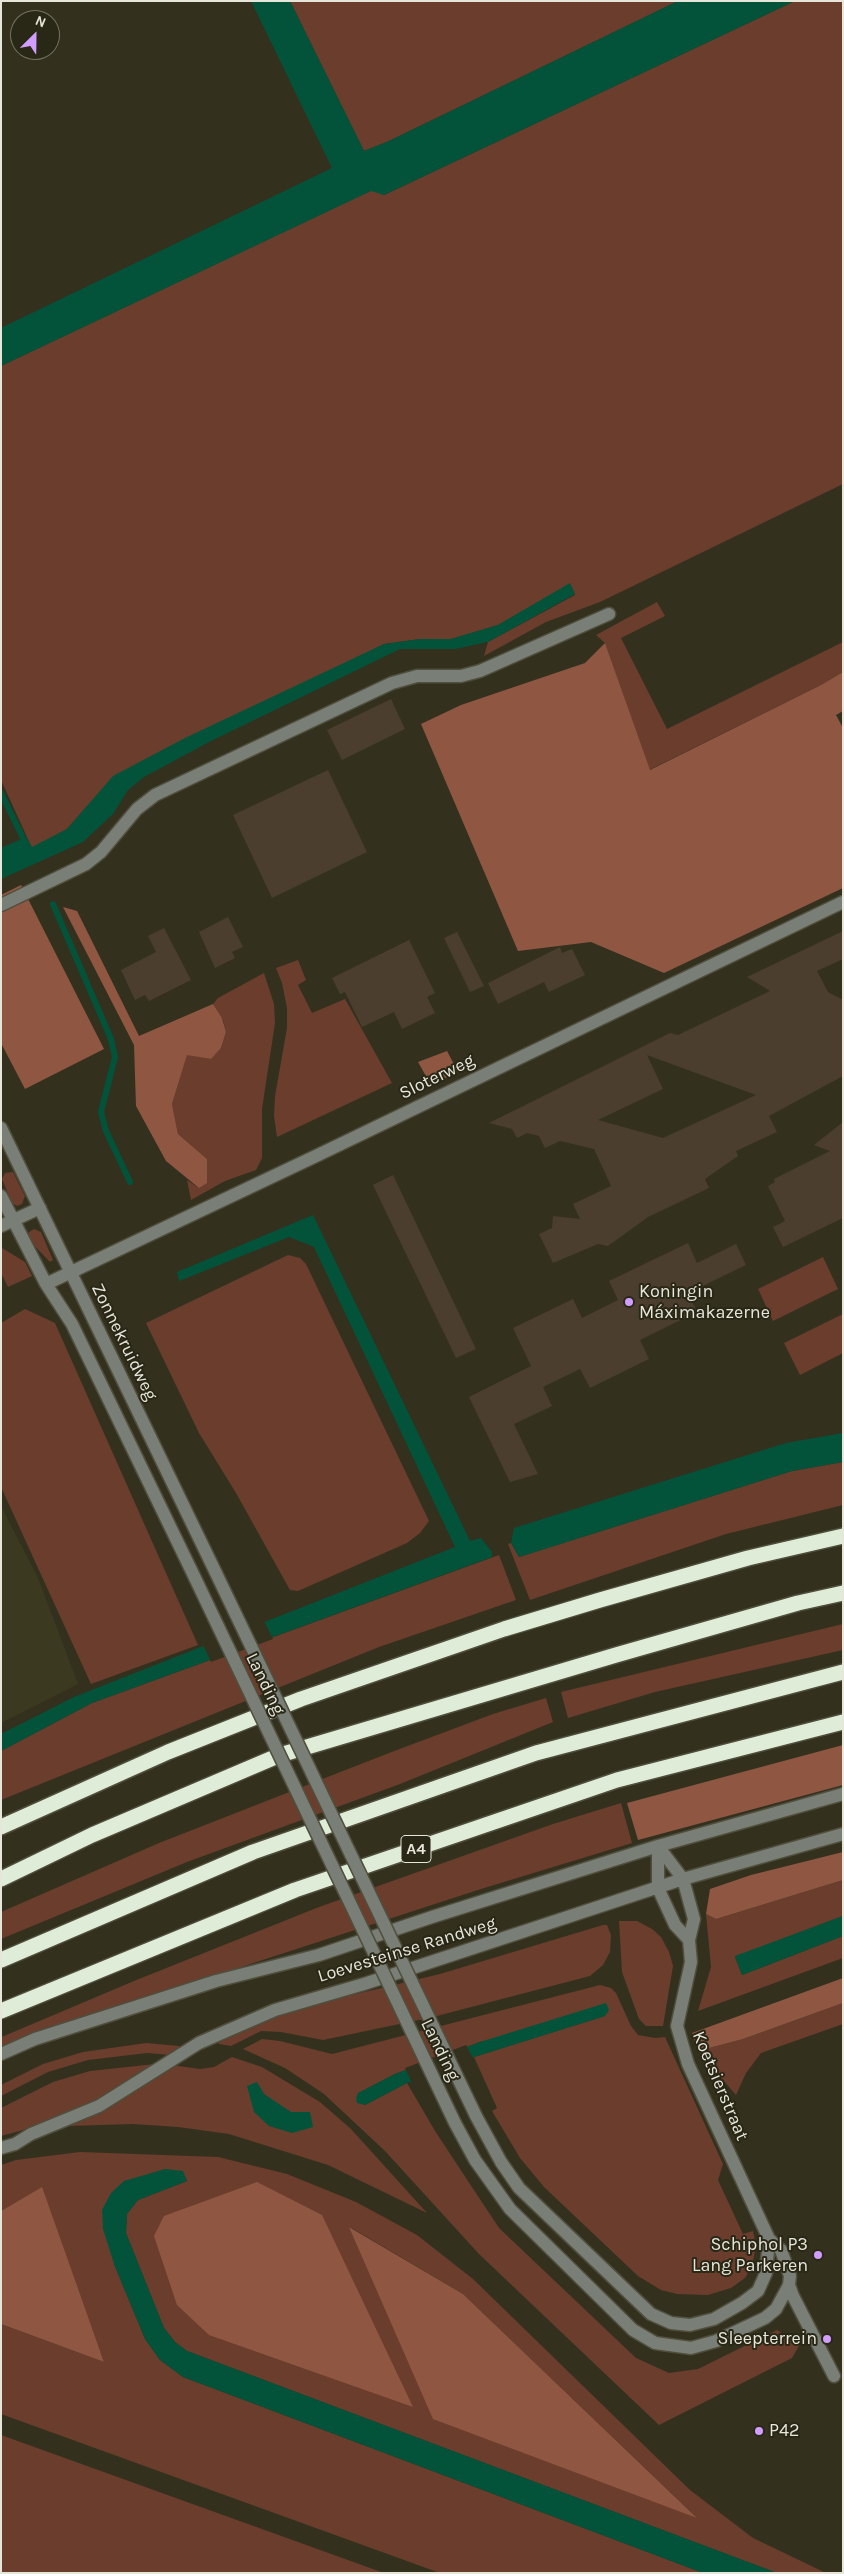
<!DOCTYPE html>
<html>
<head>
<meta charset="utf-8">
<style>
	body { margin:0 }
	#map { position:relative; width:844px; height:2574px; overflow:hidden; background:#33311e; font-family:Karla,sans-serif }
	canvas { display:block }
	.frame { position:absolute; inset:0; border:2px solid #e7e6db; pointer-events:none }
	.north { position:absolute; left:10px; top:10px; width:50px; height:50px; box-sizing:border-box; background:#292715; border:1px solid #757364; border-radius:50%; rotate:23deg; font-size:14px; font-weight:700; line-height:20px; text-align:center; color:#e7e6db }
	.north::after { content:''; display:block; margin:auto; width:18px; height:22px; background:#d19dfe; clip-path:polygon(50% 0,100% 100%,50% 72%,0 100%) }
</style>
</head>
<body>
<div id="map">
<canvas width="844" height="2574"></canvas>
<div class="frame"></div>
<div class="north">N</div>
</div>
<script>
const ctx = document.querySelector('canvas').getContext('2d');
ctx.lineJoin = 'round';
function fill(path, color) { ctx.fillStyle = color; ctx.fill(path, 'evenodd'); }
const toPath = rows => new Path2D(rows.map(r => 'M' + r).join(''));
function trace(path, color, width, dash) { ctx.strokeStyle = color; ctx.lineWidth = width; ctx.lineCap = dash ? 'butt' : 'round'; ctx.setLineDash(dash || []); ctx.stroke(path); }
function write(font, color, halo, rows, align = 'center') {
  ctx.font = font + ' Karla,sans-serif'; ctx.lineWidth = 4; ctx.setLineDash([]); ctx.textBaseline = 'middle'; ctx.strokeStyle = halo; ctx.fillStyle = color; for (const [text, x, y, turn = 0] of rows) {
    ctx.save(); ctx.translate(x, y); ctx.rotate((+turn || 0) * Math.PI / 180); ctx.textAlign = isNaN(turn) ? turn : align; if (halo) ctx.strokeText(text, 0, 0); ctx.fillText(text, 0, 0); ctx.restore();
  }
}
fill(toPath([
	[1,1506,38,1578,78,1684,1,1723]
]), '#3b391f');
fill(toPath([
	[290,1,678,1,389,141,364,151],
	[795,1,843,1,843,484,600,602,546,622,484,656,488,642,575,595,570,584,498,625,451,639,420,639,384,644,87,806,67,829,32,848,1,780,1,366,372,190,384,195],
	[657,602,665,616,621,638,667,729,843,642,843,672,821,685,649,770,605,643,596,635],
	[298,960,306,980,298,985,312,1013,345,999,392,1083,277,1137,274,1116,275,1096,287,1028,287,1008,282,983,276,968],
	[264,973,274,1004,275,1023,262,1109,262,1158,256,1170,225,1181,191,1200,187,1180,199,1188,207,1159,178,1134,172,1104,187,1054,210,1059,221,1048,226,1032,223,1020,213,1004,218,998],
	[13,1172,25,1196,22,1204,17,1206,12,1203,2,1179,5,1173],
	[34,1229,41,1232,53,1260,50,1262,28,1239,29,1232],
	[2,1248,25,1262,32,1276,8,1287,1,1273],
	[288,1255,300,1258,306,1264,429,1521,420,1533,407,1543,298,1591,290,1590,236,1493,199,1433,146,1323],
	[823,1257,838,1289,773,1321,758,1289],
	[25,1309,55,1323,198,1645,91,1684,1,1487,1,1323],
	[843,1314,843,1353,800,1375,784,1343],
	[843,1462,843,1505,726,1534,530,1600,508,1544,511,1543,519,1557,792,1471],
	[499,1555,516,1600,379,1647,1,1800,1,1751,92,1703],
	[843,1624,843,1650,655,1692,568,1718,561,1692],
	[546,1698,553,1722,400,1784,187,1862,1,1939,1,1912,159,1843,389,1753,493,1714],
	[621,1803,632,1843,481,1889,115,2008,1,2049,1,2037,4,2036,134,1981,319,1907,553,1824],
	[843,1880,843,1916,735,1957,742,1975,843,1936,843,1958,698,2011,711,1967,706,1914,716,1919],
	[619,1921,637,1921,652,1929,661,1937,669,1952,673,1966,663,2026,646,2026,639,2019,622,1972],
	[603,1925,607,1925,611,1935,610,1952,603,1965,590,1976,433,2017,323,2040,281,2032,261,2031,231,2046,219,2044,219,2039,246,2027,314,2004,440,1974],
	[600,1985,611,1988,616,1993,631,2026,638,2035,655,2038,665,2037,723,2164,718,2180,743,2234,753,2231,756,2246,752,2266,745,2278,731,2288,708,2295,677,2294,661,2290,638,2276,544,2187,520,2158,492,2111,497,2108,474,2057,605,2016,480,2042,395,2074,359,2093,365,2105,407,2083,435,2131,499,2228,636,2358,669,2373,698,2369,777,2330,800,2344,792,2358,659,2425,479,2254,385,2151,324,2094,285,2068,243,2049,262,2039,280,2041,332,2054],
	[843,2003,843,2024,761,2053,746,2073,736,2095,698,2051,743,2039],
	[146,2043,179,2046,179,2050,171,2055,147,2053,88,2060,48,2072,1,2096,1,2085,43,2064,83,2052],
	[232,2057,262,2067,320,2102,351,2129,427,2213,328,2165,229,2134,178,2127,133,2124,68,2126,105,2109,172,2065,200,2069,214,2067],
	[155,2064,114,2091,85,2106,42,2125,1,2136,1,2108,53,2082,90,2071],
	[80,2152,218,2157,287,2174,356,2202,417,2235,473,2279,690,2490,753,2538,826,2573,777,2573,187,2351,175,2342,164,2328,126,2233,127,2214,138,2200,187,2181,182,2171,124,2181,114,2264,145,2339,160,2360,183,2377,703,2573,440,2573,1,2414,1,2324,104,2362,41,2188,1,2211,1,2165,16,2160],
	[350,2227,463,2294,696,2517],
	[1,2435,384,2573,1,2573]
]), '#6b3d2c');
fill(toPath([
	[605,643,650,770,821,685,843,672,843,711,836,715,843,728,843,888,664,973,591,942,518,951,421,724,461,705,585,663],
	[21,885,104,1049,25,1089,1,1043,1,895],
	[63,907,77,911,139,1036,213,1004,222,1018,226,1032,221,1048,211,1059,187,1055,172,1104,178,1134,207,1159,207,1183,199,1188,166,1161,136,1106,134,1045],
	[447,1051,458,1072,431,1085,418,1062],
	[843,1745,843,1785,638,1840,627,1803],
	[843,1852,843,1880,716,1919,706,1914,710,1889,751,1875],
	[843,1978,843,2003,743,2039,698,2051,692,2033],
	[257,2182,322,2215,413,2407,209,2335,177,2305,154,2236,164,2216],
	[42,2187,104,2362,1,2324,1,2211],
	[349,2227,463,2294,697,2518,433,2419]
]), '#8f5742');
fill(toPath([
	[251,1,290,1,364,151,389,141,678,1,795,1,384,195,371,191,1,366,1,328,332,168],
	[570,583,575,594,488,642,455,649,400,649,209,742,144,777,128,790,113,814,83,842,1,879,1,848,26,837,32,847,67,829,113,776,185,738,384,644,420,639,451,639,498,625],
	[313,1215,470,1541,481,1538,492,1552,492,1557,92,1703,1,1751,1,1734,74,1697,455,1547,314,1247,289,1237,179,1281,177,1272],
	[843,1433,843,1462,792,1471,519,1557,511,1543,514,1528,786,1443],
	[843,1916,843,1936,742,1975,735,1956],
	[606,2003,609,2010,605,2016,474,2057,407,2083,365,2105,357,2103,356,2098,358,2093,395,2074,480,2042],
	[257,2082,264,2094,291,2112,310,2112,313,2127,292,2133,269,2126,254,2112,247,2086],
	[165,2169,183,2171,187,2181,138,2200,127,2214,126,2233,164,2328,175,2342,187,2351,777,2573,703,2573,183,2377,160,2360,145,2339,114,2264,103,2229,102,2210,111,2193,124,2181]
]), '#03533b');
fill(toPath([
	[264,1621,273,1639,211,1662,203,1645],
	[466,2045,474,2060,412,2083,405,2068]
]), '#33311e');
trace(toPath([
	[1,793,27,846],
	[53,904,111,1039,115,1057,101,1112,106,1131,130,1182]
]), '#03533b', 6);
fill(toPath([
	[391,699,405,729,342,760,327,730],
	[328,770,367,852,272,898,233,815],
	[228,917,243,947,232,952,235,958,215,968,199,932],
	[164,928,191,980,149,1001,145,995,135,1000,121,970,156,952,148,936],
	[843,931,843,959,817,971,828,992,843,1000,843,1076,769,1116,777,1132,736,1151,738,1156,705,1179,709,1188,648,1217,608,1246,598,1244,553,1263,539,1234,552,1228,553,1216,580,1219,573,1204,611,1186,594,1149,560,1141,545,1148,539,1136,527,1133,517,1138,512,1129,489,1123,670,1033,678,1035,770,991,747,977],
	[647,1055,756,1095,663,1138,598,1120,663,1089],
	[457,932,484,986,470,992,444,938],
	[409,940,435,993,427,997,435,1013,402,1029,394,1012,362,1027,345,992,340,994,332,978],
	[560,947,562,953,572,949,585,975,549,992,544,982,498,1004,488,983],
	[843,1122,843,1218,783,1247,773,1227,785,1221,768,1186,775,1182,774,1179,830,1151,814,1145],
	[393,1175,476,1349,456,1358,373,1185],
	[688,1243,697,1263,736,1244,746,1265,688,1293,697,1312,640,1340,649,1359,590,1388,580,1369,543,1387,552,1406,514,1424,538,1474,510,1482,469,1397,531,1366,513,1328,573,1299,582,1318,618,1300,609,1281]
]), '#4b3e2f');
const minor = toPath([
	[1,905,86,864,101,852,137,809,155,795,392,683,417,676,461,676,480,671,609,614],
	[1,1128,215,1571],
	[1,1196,46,1284,72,1324,195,1578],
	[1,1226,40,1208],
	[46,1284,318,1155,843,902],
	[658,1846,683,1879,694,1919,689,1940,691,1962,677,2026,688,2064,769,2239,781,2250,787,2267,790,2276,789,2285,793,2296,834,2376],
	[658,1846,658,1888,675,1925,689,1940],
	[1,2054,35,2039,216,1981,319,1955,432,1917,658,1846,843,1794],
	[476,2116,501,2162,519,2188,651,2314,671,2323,690,2325,714,2319,742,2303,758,2291,766,2273,769,2239],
	[455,2123,475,2160,510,2209,633,2330,655,2343,691,2348,716,2341,765,2318,776,2309,789,2285],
	[1,2148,15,2144,31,2134,99,2106,199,2043,275,2010,364,1984,683,1879,843,1834]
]);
const highway = toPath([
	[1,1827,168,1752,301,1699,504,1629,600,1600,748,1558,843,1536],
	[1,1879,92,1835,280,1755,616,1655,798,1603,843,1593],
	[1,1960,253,1852,536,1753,843,1672],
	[1,2011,295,1890,617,1780,843,1722]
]);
trace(minor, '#504e3c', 15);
trace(highway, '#504e3c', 18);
trace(minor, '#797f76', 12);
trace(highway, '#dfedd8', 15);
const minorBridge = toPath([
	[215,1571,476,2116],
	[195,1578,455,2123]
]);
trace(minorBridge, '#504e3c', 15, []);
trace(minorBridge, '#797f76', 12);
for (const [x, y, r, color] of [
	[629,1302,5,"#d19dfe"],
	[818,2255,5,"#d19dfe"],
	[827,2339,5,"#d19dfe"],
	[759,2431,5,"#d19dfe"]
]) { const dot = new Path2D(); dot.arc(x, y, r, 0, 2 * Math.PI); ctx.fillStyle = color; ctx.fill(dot); trace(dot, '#292715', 2); }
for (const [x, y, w] of [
	[416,1849,30]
]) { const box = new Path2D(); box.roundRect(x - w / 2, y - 13.5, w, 27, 4); ctx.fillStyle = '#292715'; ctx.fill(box); trace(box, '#e7e6db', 1); }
write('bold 16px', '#e7e6db', null, [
	["A4",416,1849]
]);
write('18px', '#e7e6db', '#292715', [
	["Sloterweg",437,1077,-26],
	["Zonnekruidweg",124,1342,64],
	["Landing",265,1684,64],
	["Loevesteinse Randweg",407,1950,-17],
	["Landing",440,2050,64],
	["Koetsierstraat",720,2086,67]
]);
write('18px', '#e7e6db', '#292715', [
	["Koningin",639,1292],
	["Máximakazerne",639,1313],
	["Schiphol P3",808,2245,"right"],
	["Lang Parkeren",808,2266,"right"],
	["Sleepterrein",817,2339,"right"],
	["P42",769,2431]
], 'left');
</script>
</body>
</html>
